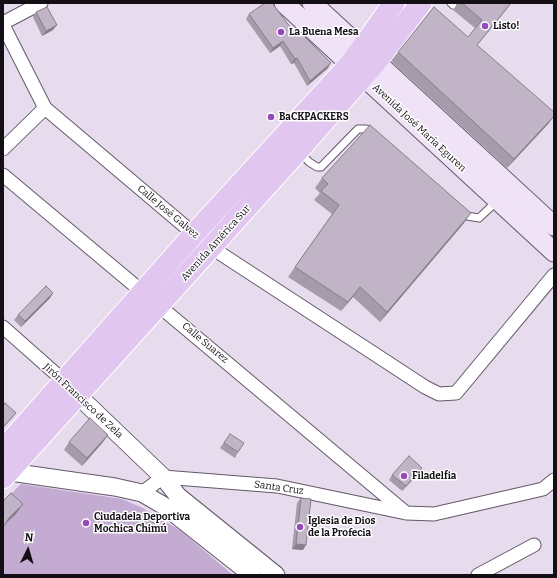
<!DOCTYPE html>
<html>
<head>
<meta charset="utf-8">
<style>
	body { margin:0 }
	#map { position:relative; width:557px; height:578px; overflow:hidden; background:#e7dbee; font-family:Bitter,serif }
	canvas { display:block }
	.frame { position:absolute; inset:0; border:4px solid #130f15; pointer-events:none }
	.north { position:absolute; left:8px; top:530px; width:40px; height:40px; -webkit-text-stroke:3px #fff; paint-order:stroke; rotate:5deg; font-size:11px; font-weight:700; line-height:16px; text-align:center; color:#130f15 }
	.north::after { content:''; display:block; margin:auto; width:14px; height:18px; background:#130f15; clip-path:polygon(50% 0,100% 100%,50% 72%,0 100%) }
</style>
</head>
<body>
<div id="map">
<canvas width="557" height="578"></canvas>
<div class="frame"></div>
<div class="north">N</div>
</div>
<script>
const ctx = document.querySelector('canvas').getContext('2d');
ctx.lineJoin = 'round';
function fill(path, color) { ctx.fillStyle = color; ctx.fill(path, 'evenodd'); }
const toPath = rows => new Path2D(rows.map(r => 'M' + r).join(''));
function trace(path, color, width, dash) { ctx.strokeStyle = color; ctx.lineWidth = width; ctx.lineCap = dash ? 'butt' : 'round'; ctx.setLineDash(dash || []); ctx.stroke(path); }
function write(font, color, halo, rows, align = 'center') {
  ctx.font = font + ' Bitter,serif'; ctx.lineWidth = 3; ctx.setLineDash([]); ctx.textBaseline = 'middle'; ctx.strokeStyle = halo; ctx.fillStyle = color; for (const [text, x, y, turn = 0] of rows) {
    ctx.save(); ctx.translate(x, y); ctx.rotate((+turn || 0) * Math.PI / 180); ctx.textAlign = isNaN(turn) ? turn : align; if (halo) ctx.strokeText(text, 0, 0); ctx.fillText(text, 0, 0); ctx.restore();
  }
}
fill(toPath([
	[21,484,122,499,143,508,181,531,233,575,3,575,3,502]
]), '#c3abd1');
const service = toPath([
	[451,3,453,5],
	[300,152,309,162,317,167,321,167,358,129,366,129,373,135],
	[461,211,467,216,479,218,497,201]
]);
const minor = toPath([
	[3,23,41,3],
	[3,25,45,108,194,234,212,248,370,351,425,387,439,394,456,393,554,275],
	[3,149,45,108],
	[3,175,406,513],
	[3,327,64,381],
	[142,493,163,477,277,486,406,513,434,514,543,489,554,480],
	[478,575,534,545]
]);
const tertiary = toPath([
	[69,387,163,477,178,496,276,575],
	[3,471,115,487,142,493,166,507,252,575]
]);
const secondary = toPath([
	[284,3,554,252],
	[312,3,554,226]
]);
const primary = toPath([
	[3,450,194,234,351,63,394,3],
	[3,478,298,151,375,63,421,3]
]);
trace(service, '#635969', 9);
trace(minor, '#635969', 15);
trace(tertiary, '#635969', 19);
trace(secondary, '#635969', 21);
trace(primary, '#fff', 23);
trace(service, '#fff', 7);
trace(minor, '#fff', 13);
trace(tertiary, '#fff', 17);
trace(secondary, '#f0e3f7', 19);
trace(primary, '#e1c7ef', 21);
fill(toPath([
	[457,3,511,3,505,11,477,45,549,123,507,168,391,61,398,52,468,37,475,28,453,10,457,4],
	[36,12,53,30,42,36,33,17],
	[249,14,294,32,328,68,307,86,294,63,291,64,280,46,270,53,246,19],
	[322,178,464,223,380,322,353,297,341,311,288,277,332,214,314,200,320,193,315,188],
	[53,293,50,298,21,327,14,320,18,315],
	[230,434,238,452,235,458,220,448],
	[108,435,103,442,82,466,64,450,69,442],
	[422,468,419,473,402,491,389,480,392,475],
	[301,498,303,550,292,549,297,503],
	[147,521,155,528,150,534,146,534,143,531,142,527]
]), '#a59baa');
fill(toPath([
	[511,3,505,11,470,54,477,45],
	[57,25,53,30,42,36,46,31],
	[283,41,280,46,270,53,273,48],
	[297,58,294,63,291,64,295,59],
	[331,63,328,68,307,86,310,81],
	[554,116,549,123,507,168,514,159],
	[471,213,464,223,380,322,387,312],
	[360,287,353,297,341,311,348,302],
	[53,293,50,298,21,327,25,321],
	[16,413,12,418,3,428,3,427],
	[108,435,103,442,82,466,87,458],
	[422,468,419,473,402,491,406,486],
	[23,504,16,514,3,526,9,518],
	[155,528,150,534,146,534,148,532],
	[296,544,306,545,303,550,292,549]
]), '#867e8b');
const building = toPath([
	[265,3,272,3,294,32,298,30,331,63,310,81,297,58,295,59,283,41,273,48,249,14,265,3],
	[462,3,511,3,477,45,554,112,554,116,514,159,398,52,434,7,468,37,482,20,462,3],
	[47,7,57,25,46,31,36,12,47,7],
	[370,125,471,213,387,312,360,287,348,302,295,267,339,205,321,191,328,184,322,178,370,125],
	[46,286,53,293,25,321,18,315,46,286],
	[5,403,16,413,3,427,3,406,5,403],
	[90,418,108,435,87,458,69,442,90,418],
	[230,434,244,443,238,452,224,443,230,434],
	[409,456,422,468,406,486,392,475,409,456],
	[11,493,23,504,9,518,3,527,3,501,11,493],
	[301,498,311,499,306,545,296,544,301,498],
	'143.5 526a5.5 5.5 0 1 1 11 0a5.5 5.5 0 1 1-11 0Z'
]);
fill(building, '#c0b4c6');
trace(building, '#867e8b', 1);
for (const [x, y, r, color] of [
	[485,26,4,"#9649ba"],
	[281,32,4,"#9649ba"],
	[271,117,4,"#9649ba"],
	[404,476,4,"#9649ba"],
	[86,523,4,"#9649ba"],
	[300,527,4,"#9649ba"]
]) { const dot = new Path2D(); dot.arc(x, y, r, 0, 2 * Math.PI); ctx.fillStyle = color; ctx.fill(dot); trace(dot, '#fff', 1.5); }
write('bold 10px', '#130f15', '#fff', [
	["Listo!",493,26],
	["La Buena Mesa",289,32],
	["BaCKPACKERS",279,117],
	["Filadelfia",412,476],
	["Ciudadela Deportiva",94,517],
	["Mochica Chimú",94,529],
	["Iglesia de Dios",308,521],
	["de la Profecia",308,533]
], 'left');
write('10px', '#130f15', '#fff', [
	["Avenida José María Eguren",419,128,43],
	["Calle José Galvez",168,212,40],
	["Avenida América Sur",216,243,-48],
	["Calle Suarez",205,343,40],
	["Jirón Francisco de Zela",83,401,43],
	["Santa Cruz",279,488,8]
]);
</script>
</body>
</html>
